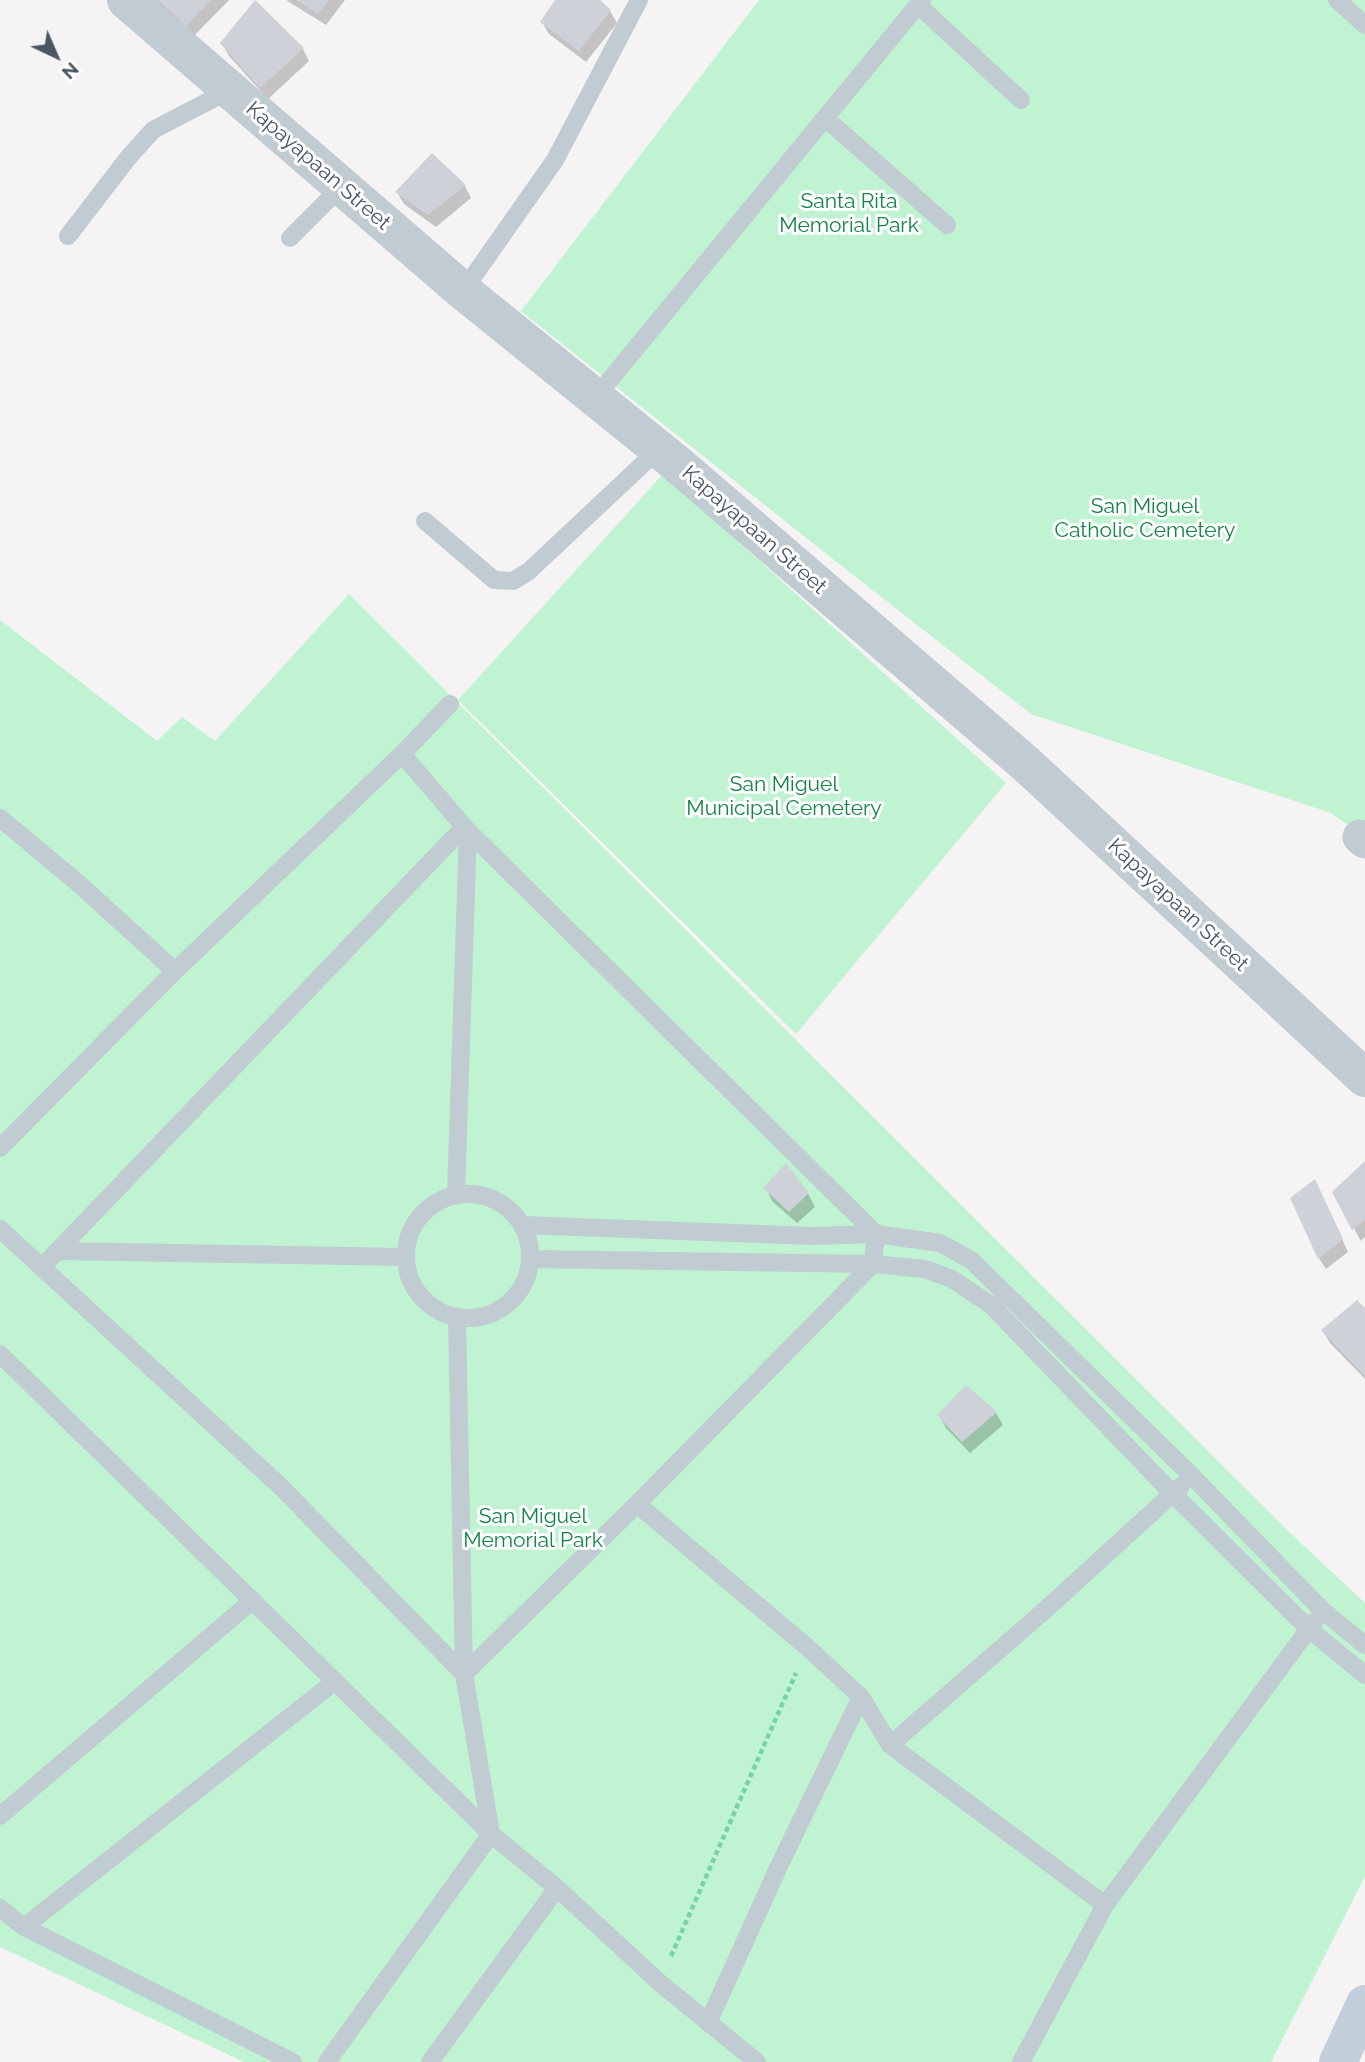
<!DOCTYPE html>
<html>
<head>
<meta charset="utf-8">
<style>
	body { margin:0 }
	#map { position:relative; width:1365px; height:2062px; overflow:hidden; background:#f5f3f3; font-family:Raleway,sans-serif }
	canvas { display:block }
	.north { position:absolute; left:21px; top:21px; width:70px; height:70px; -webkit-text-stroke:5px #fff; paint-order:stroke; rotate:136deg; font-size:19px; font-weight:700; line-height:28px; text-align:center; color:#495762 }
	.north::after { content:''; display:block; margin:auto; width:24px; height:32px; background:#495762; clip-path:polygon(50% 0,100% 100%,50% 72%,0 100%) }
</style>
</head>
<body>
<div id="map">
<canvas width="1365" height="2062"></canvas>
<div class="north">N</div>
</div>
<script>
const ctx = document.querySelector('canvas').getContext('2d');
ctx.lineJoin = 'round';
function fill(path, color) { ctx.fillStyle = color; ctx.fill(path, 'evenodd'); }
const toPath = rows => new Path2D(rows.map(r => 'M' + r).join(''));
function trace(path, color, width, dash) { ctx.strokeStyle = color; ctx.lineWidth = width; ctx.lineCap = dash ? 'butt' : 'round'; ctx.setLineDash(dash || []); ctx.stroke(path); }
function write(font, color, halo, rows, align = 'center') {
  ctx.font = font + ' Raleway,sans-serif'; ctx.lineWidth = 6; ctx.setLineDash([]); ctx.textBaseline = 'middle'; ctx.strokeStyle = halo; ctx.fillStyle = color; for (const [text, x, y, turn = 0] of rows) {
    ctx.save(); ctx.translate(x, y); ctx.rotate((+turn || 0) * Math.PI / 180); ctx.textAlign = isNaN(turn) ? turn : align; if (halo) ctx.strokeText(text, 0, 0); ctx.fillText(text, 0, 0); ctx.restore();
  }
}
fill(toPath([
	[759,0,1365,0,1365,837,1331,813,1031,714,829,556,521,311],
	[663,474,1006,783,796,1034,458,700],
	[349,594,1288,1531,1365,1603,1365,1876,1271,2062,244,2062,0,1947,0,620,157,741,182,717,215,741]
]), '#c0f3d1');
fill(toPath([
	[155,0,229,0,193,37],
	[286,0,345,0,326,25],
	[557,0,597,0,610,11,617,23,586,62,549,34,542,22],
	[256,1,303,49,309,61,268,99,229,56,222,43],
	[432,155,465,186,471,198,436,227,404,204,397,192],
	[1365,1164,1365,1237,1361,1241,1334,1193],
	[766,1188,808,1194,815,1207,797,1223,772,1201],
	[1321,1193,1348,1252,1326,1269,1319,1258],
	[1365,1311,1365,1379,1330,1343,1323,1331],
	[966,1388,996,1413,1003,1425,970,1453,946,1428,939,1415]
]), '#0003');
fill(toPath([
	[158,0,211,0,186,26],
	[255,0,304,48,260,88,220,43],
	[296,0,329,0,318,14],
	[555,0,600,0,611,10,579,51,540,22],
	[432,153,466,185,428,215,395,192],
	[1365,1161,1365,1220,1352,1230,1332,1192],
	[786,1163,809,1193,789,1212,763,1188],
	[1315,1179,1343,1239,1318,1259,1290,1198],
	[1357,1300,1365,1308,1365,1376,1321,1330],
	[966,1385,997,1412,962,1442,937,1415]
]), '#ced2d8');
trace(toPath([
	[671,1956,796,1673]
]), '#75d4a1', 4.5, [5, 3.5]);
trace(toPath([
	[1337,0,1365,25],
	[918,5,1021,100],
	[825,118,947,225],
	[68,236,128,158,153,130,230,90],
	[290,238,341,187],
	[463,291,555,160,639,0],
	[595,398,922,0],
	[425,521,494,580,513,581,529,571,659,449],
	[0,818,79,884,175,971],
	[0,1148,175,971,402,754,450,704],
	[456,1194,468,831],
	'406 1256a62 62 0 1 1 124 0a62 62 0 1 1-124 0Z',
	[523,1225,813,1236,876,1234,940,1243,971,1260,1192,1476,1323,1611,1365,1645],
	[0,1229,280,1486,464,1674,637,1504,873,1264,876,1234,468,831,402,754],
	[60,1251,405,1257],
	[531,1259,873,1264,925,1269,952,1279,991,1305,1173,1494,1309,1629,1365,1675],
	[42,1267,464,827],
	[0,1354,491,1834,557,1888,660,1983,757,2062],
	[637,1504,807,1647,861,1697,890,1745,1105,1905],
	[890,1745,1044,1611,1181,1486],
	[0,1816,253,1600],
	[0,1908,24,1927,293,2062],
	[24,1927,334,1682],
	[708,2023,779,1866,861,1697],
	[327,2062,491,1834,464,1674,457,1318],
	[430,2062,557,1888],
	[1021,2062,1105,1905,1314,1622]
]), '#c0cbd2', 18);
trace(toPath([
	[1360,837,1365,841]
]), '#c0cbd2', 35);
trace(toPath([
	[126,0,463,291,676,463,1026,764,1365,1078]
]), '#c0cbd2', 38);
trace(toPath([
	[1338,2062,1365,2004]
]), '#c3cfda', 38);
write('21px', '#495762', '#fff', [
	["Kapayapaan Street",318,166,41],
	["Kapayapaan Street",754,530,41],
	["Kapayapaan Street",1178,905,43]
]);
write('21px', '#128545', '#fff', [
	["Santa Rita",849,202],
	["Memorial Park",849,226],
	["San Miguel",1145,507],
	["Catholic Cemetery",1145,531],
	["San Miguel",784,785],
	["Municipal Cemetery",784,809],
	["San Miguel",533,1517],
	["Memorial Park",533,1541]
]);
</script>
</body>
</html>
